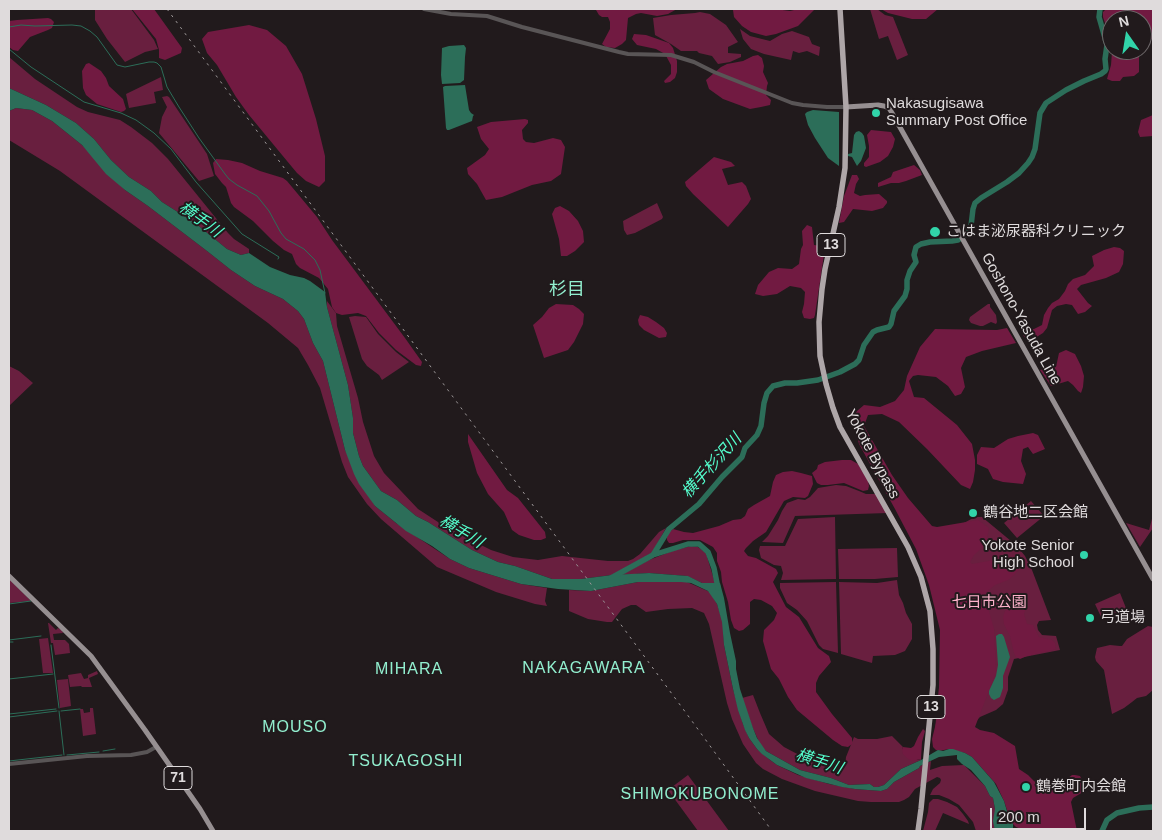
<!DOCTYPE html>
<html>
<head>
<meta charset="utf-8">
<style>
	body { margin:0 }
	#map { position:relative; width:1162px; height:840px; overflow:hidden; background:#211a1c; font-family:Helvetica,sans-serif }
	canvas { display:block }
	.frame { position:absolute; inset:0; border:10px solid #dfdbdc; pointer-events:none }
	.north { position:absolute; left:1102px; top:10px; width:50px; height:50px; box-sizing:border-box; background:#211a1c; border:1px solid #6d6769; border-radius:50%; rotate:347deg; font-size:14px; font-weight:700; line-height:20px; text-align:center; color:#dfdbdc }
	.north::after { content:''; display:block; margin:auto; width:18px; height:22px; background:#31d4a9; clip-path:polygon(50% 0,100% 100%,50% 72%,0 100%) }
	.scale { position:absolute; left:990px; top:808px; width:96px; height:22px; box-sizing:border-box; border:2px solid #dfdbdc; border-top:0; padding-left:6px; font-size:15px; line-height:18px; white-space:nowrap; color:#dfdbdc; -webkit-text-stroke:4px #211a1c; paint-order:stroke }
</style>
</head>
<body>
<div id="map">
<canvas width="1162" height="840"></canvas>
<div class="frame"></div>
<div class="north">N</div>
<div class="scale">200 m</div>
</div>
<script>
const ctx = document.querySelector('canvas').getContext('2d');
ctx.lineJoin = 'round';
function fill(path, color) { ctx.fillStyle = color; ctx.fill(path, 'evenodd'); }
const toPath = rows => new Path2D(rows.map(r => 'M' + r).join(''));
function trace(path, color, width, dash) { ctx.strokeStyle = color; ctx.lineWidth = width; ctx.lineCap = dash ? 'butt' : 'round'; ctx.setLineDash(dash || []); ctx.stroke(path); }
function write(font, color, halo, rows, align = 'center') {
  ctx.font = font + ' Helvetica,"Noto Sans JP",sans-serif'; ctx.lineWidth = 4; ctx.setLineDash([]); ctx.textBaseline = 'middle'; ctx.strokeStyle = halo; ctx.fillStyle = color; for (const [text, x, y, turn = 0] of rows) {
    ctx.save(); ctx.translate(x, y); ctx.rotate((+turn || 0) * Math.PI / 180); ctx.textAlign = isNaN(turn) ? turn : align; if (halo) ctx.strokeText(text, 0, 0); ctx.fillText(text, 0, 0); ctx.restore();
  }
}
fill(toPath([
	[95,9,131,9,154,40,158,49,145,52,125,62,107,39,95,20],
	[870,9,877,9,885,15,893,17,908,55,897,60,888,36,879,39],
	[700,12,710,14,726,25,738,42,728,47,728,53,741,54,741,57,730,62,718,64,712,56,699,53,697,51,681,51,671,44,655,35,653,18,671,15,695,13],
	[740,29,750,36,770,41,782,34,792,31,809,37,812,44,820,47,819,56,807,51,799,53,793,51,791,60,764,54,751,49,743,39],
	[9,57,35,79,77,107,88,112,120,120,131,127,152,143,168,159,228,233,234,239,249,249,249,253,241,255,227,249,195,223,162,202,151,191,129,177,111,160,94,139,76,123,46,105,9,88],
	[161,77,163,90,154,92,156,103,129,108,126,94],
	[167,96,169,97,207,154,214,176,199,181,159,133,162,117,167,107,162,97],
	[16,108,32,110,52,121,82,145,125,190,148,206,207,251,231,270,255,286,283,299,298,311,304,319,313,343,323,361,345,450,375,506,396,523,450,559,469,568,521,584,547,588,545,601,547,606,535,604,496,592,437,567,381,519,367,504,348,477,342,462,320,388,308,365,298,348,268,323,60,171,9,140,9,111],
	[657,203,663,217,662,219,635,233,627,235,624,230,623,221],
	[327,301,336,313,337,326,358,398,363,422,374,456,384,473,418,509,438,522,475,542,491,550,513,557,538,560,562,556,608,561,628,561,633,559,640,554,659,532,666,528,652,553,612,575,581,579,552,579,515,566,498,562,472,550,428,522,416,516,397,500,381,491,363,466,359,456,353,433,353,418,348,385,327,307],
	[988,304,990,304,990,307,996,315,997,322,996,324,991,322,983,326,980,326,971,323,969,320,970,317],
	[355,316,366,317,378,334,396,352,409,362,382,380,379,375,367,366,362,359,349,317],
	[9,366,19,371,33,383,9,406],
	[836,485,846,486,859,491,866,494,876,494,888,513,795,516,783,543,762,542,768,536,778,520,782,511,787,503,798,499,805,500,810,497,818,488],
	[1031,501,1044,516,1017,538,1004,523],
	[1153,515,1153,528,1140,547,1126,523,1149,530],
	[835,517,836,579,781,580,783,573,781,566,774,565,761,558,759,550,760,546,785,546,798,519],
	[975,517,982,517,1017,546,1025,556,1032,570,1051,620,1039,621,1037,625,1038,630,1042,635,1056,636,1060,650,1014,659,1008,677,1008,690,1003,704,996,710,980,717,959,739,934,740,942,657,941,629,962,524],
	[691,546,698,547,706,553,715,583,702,583,687,576,649,573,621,575,649,560,675,550],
	[897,548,898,577,875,579,839,579,838,549],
	[9,579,30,600,30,601,9,603],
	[897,580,899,595,903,603,906,613,912,624,912,639,905,651,895,655,873,656,872,663,841,654,839,582,877,583],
	[638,582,687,582,710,592,717,604,723,622,724,645,733,689,743,724,749,738,757,749,770,760,777,765,798,775,829,784,855,789,881,791,887,789,894,782,919,768,920,766,931,761,930,770,942,766,964,765,985,786,990,796,993,798,995,809,995,831,976,831,973,822,959,805,949,799,939,795,930,795,933,789,940,783,941,780,940,778,937,777,915,789,909,797,904,800,899,802,871,802,858,801,815,791,782,779,763,769,756,763,743,744,732,719,727,703,709,624,704,613,692,608,668,609,646,612,636,605,631,605,622,609,612,622,607,622,588,619,569,611,569,590,591,591],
	[836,582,838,653,823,649,819,645,807,621,797,610,787,603,780,588,780,583],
	[1120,593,1126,608,1102,619,1095,604],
	[48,623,49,623,56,630,58,628,62,630,63,633,53,634,54,640,65,640,69,644,70,653,55,655,53,643,51,643],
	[1148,626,1153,627,1153,690,1146,696,1137,698,1132,702,1124,708,1112,714,1104,670,1096,661,1095,657,1097,648,1110,645,1120,646,1122,646,1127,639],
	[48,638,53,673,43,673,39,639],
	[97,671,98,674,89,678,92,687,82,687,81,686,70,687,68,675,81,673,84,679,88,678,88,675],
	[68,679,71,706,60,708,57,680],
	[753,695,760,713,769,734,784,747,803,757,824,765,845,766,846,757,854,737,858,739,877,739,892,736,903,747,902,749,917,760,921,759,921,760,901,769,884,785,878,787,874,787,870,784,849,785,831,778,800,770,766,751,760,744,751,724,742,698],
	[90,708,93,708,96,734,83,736,80,709,83,709,84,713,90,712],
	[688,775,729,831,698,831,668,790],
	[933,799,938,799,947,802,957,807,963,814,968,821,969,824,943,813,935,831,923,831,928,812,929,803]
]), '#691f3f');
fill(toPath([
	[132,9,154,9,182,48,181,53,165,60,159,58,159,50,156,39],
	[598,9,677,9,668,14,657,16,641,13,636,14,628,18,626,40,622,44,615,48,606,47,602,44,610,29,610,22,608,17,602,17,599,15,596,10],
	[735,9,775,9,790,11,798,9,815,9,798,26,776,34,766,36,751,32,742,26,734,17,733,10],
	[881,9,938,9,926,19,912,19,888,13],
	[1106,9,1153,9,1153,39,1142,40,1142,20,1112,20,1112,50,1139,50,1139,72,1134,76,1123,77,1120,81,1112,81,1107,79,1111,65,1112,52,1110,38,1103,17,1103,12],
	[48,18,51,19,54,22,52,28,48,30,30,37,18,51,13,50,9,47,9,21,17,20],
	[249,25,267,30,286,46,302,74,316,119,325,156,325,181,319,187,306,181,297,173,287,161,249,115,236,97,217,65,207,53,202,39,208,32],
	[634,34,646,35,669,43,673,48,677,61,677,72,675,78,670,82,665,83,664,81,671,74,671,65,665,54,656,49,637,45,632,39],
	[758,55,762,58,764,66,763,72,768,83,767,86,766,95,771,100,770,105,761,107,750,109,723,99,709,89,706,80,721,67,727,64,743,61,753,56],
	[89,63,101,71,106,78,109,86,123,99,126,109,124,111,121,112,97,104,86,95,83,88,82,71,86,64],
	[1153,115,1153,136,1140,137,1138,132,1141,120],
	[525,119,528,120,528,123,522,130,523,139,526,142,534,143,553,138,561,140,565,147,561,174,551,181,532,185,502,197,486,200,477,184,468,174,467,168,485,155,489,149,481,139,477,127,491,122],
	[871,130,891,132,895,139,893,147,888,156,880,162,866,167,864,166,864,163,869,157,869,146,867,135],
	[714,157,731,162,735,166,722,169,728,185,742,182,746,186,751,199,748,204,728,227,693,194,686,186,685,182],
	[216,159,228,160,242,163,260,171,283,178,287,181,317,217,332,240,405,338,422,362,421,366,416,365,396,350,379,333,366,316,358,313,342,315,336,313,332,307,328,289,319,278,300,268,296,264,292,254,284,250,273,241,253,221,234,207,231,203,226,187,222,183,215,174,213,163],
	[914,165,920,170,922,175,906,181,899,183,891,183,878,187,878,183,891,177,893,172],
	[852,175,857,175,859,179,856,184,854,193,860,196,865,195,879,194,887,201,887,203,883,208,872,211,853,209,844,222,839,223,844,196],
	[560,206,569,211,578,221,583,231,584,242,575,251,567,256,561,256,559,239,552,214,555,208],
	[807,225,812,227,814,245,821,246,825,248,815,315,814,318,810,319,804,318,802,312,804,304,805,292,801,288,790,286,777,294,763,296,755,294,758,285,769,272,778,268,792,269,799,264,801,249,803,245,802,231],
	[1114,247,1120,248,1124,251,1123,264,1119,272,1106,278,1081,285,1077,289,1088,303,1092,306,1085,312,1078,314,1072,305,1066,304,1057,306,1052,310,1047,328,1043,333,1035,338,1026,339,1023,335,1024,329,1034,329,1042,325,1044,315,1048,308,1052,303,1059,299,1065,291,1068,284,1073,279,1085,275,1094,266,1092,256,1104,250],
	[556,304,573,305,579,309,584,314,583,324,574,342,568,350,544,358,533,325,542,317,549,308],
	[640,315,648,317,656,322,664,328,667,333,666,337,659,338,644,330,639,325,638,320],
	[1007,328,1016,343,982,351,966,357,961,368,965,387,961,394,955,396,948,386,936,377,918,375,913,376,909,381,914,397,924,398,957,425,972,444,975,460,975,470,973,482,970,489,961,485,927,449,899,422,882,414,868,415,864,426,892,475,908,498,932,526,937,527,978,520,989,528,986,544,974,555,970,562,972,564,1011,557,1017,558,1019,561,1019,569,1014,575,1008,580,995,585,984,594,994,629,996,672,975,727,980,730,994,733,1015,746,1019,769,1028,775,1034,781,1043,787,1062,783,1072,775,1075,775,1080,776,1083,782,1083,792,1073,798,1071,802,1077,831,1026,831,1016,827,1011,822,1004,801,996,784,972,757,965,753,949,749,939,751,936,750,933,747,932,739,937,719,939,687,940,630,929,585,916,549,895,509,859,444,855,430,850,423,857,411,864,405,880,407,895,401,904,390,907,376,920,347,935,329,997,330],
	[1066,350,1075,354,1081,366,1084,376,1083,387,1081,393,1078,391,1073,385,1068,381,1051,386,1040,370,1056,367,1059,353],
	[1033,433,1038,435,1045,449,1033,454,1028,447,1023,449,1021,461,1026,474,1023,484,1003,482,993,479,988,469,977,464,977,455,981,447,994,448,1008,439,1018,436],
	[468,434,507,490,518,498,545,532,546,538,541,540,534,540,519,535,512,530,504,512,488,494,477,473,468,442],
	[842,460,851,460,858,464,868,481,869,486,868,490,863,491,844,483,828,485,821,485,817,483,812,473,817,469,818,465,825,462],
	[792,471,801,473,812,476,813,484,808,496,805,498,793,497,784,501,766,532,753,541,746,548,744,551,748,556,756,558,776,569,778,573,773,582,786,607,799,617,818,648,829,656,831,662,819,676,816,683,816,692,832,714,852,738,852,744,848,747,842,746,833,740,797,710,788,697,779,679,771,669,763,641,764,630,774,620,777,613,772,606,761,600,754,599,750,602,750,624,743,630,739,631,734,628,731,620,728,602,722,582,721,572,717,561,717,553,713,547,700,540,683,540,673,543,669,543,667,540,667,537,669,532,673,529,684,532,693,533,719,526,733,520,741,519,745,516,748,509,754,505,770,496,773,482,776,475,783,472],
	[1022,602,1024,603,1026,608,1024,614,1027,624,1033,625,1039,637,1052,640,1055,643,1056,649,1049,651,1027,656,1020,659,1016,657,1014,653,1010,636,1004,624,1003,617,1005,611],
	[923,729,925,731,922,742,921,759,912,761,907,758,903,754,902,749,903,747,911,748,914,746,918,737]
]), '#711a41');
fill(toPath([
	[464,45,466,48,465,57,464,80,460,83,442,84,441,75,442,48,449,46],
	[465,85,469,110,471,113,474,115,473,116,472,121,449,130,447,130,446,128,443,87,445,86],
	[9,88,46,105,76,123,94,139,111,160,129,177,151,191,162,202,195,223,227,249,241,255,249,253,270,267,290,275,304,278,310,281,325,292,327,307,348,385,353,418,353,433,359,456,363,466,381,491,397,500,416,516,428,522,472,550,498,562,515,566,552,579,581,579,612,575,649,573,688,576,702,583,720,583,724,598,730,633,736,661,736,669,740,689,753,728,757,738,766,751,800,770,831,778,849,785,870,784,874,787,878,787,884,785,901,769,921,760,938,750,943,751,949,749,953,749,965,753,972,757,994,782,1004,801,1009,818,1013,824,1013,831,995,831,993,821,995,809,993,798,990,796,985,786,971,770,962,764,957,759,957,755,939,757,924,764,920,766,919,768,894,782,887,789,881,791,855,789,842,787,806,778,777,765,762,754,757,749,749,738,745,730,738,710,733,689,724,645,722,622,717,604,708,591,691,583,681,582,638,582,591,591,558,589,521,584,469,568,450,559,432,546,406,531,375,506,359,484,354,474,345,450,323,361,313,343,304,319,298,311,283,299,255,286,231,270,207,251,148,206,125,190,106,174,82,145,52,121,32,110,16,108,9,111],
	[813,110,839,112,839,166,828,158,815,138,808,125,805,114,807,112],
	[859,131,862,133,864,136,866,148,861,161,857,166,852,157,848,156,848,154,852,153,854,135,856,132],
	[999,634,1002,634,1004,637,1010,657,1003,676,1003,688,1000,697,994,700,991,698,989,694,989,691,996,676,998,665,996,636]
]), '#2c6e59');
trace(toPath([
	[9,27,21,25,35,26,72,25,81,26,90,31,97,37,117,65,125,67,149,62,154,62,157,63,161,67,167,87,179,107,199,138,225,174,229,179,237,185,257,196,269,211,281,233,286,239,304,249,315,260,320,270,325,293],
	[9,49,31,67,84,102,121,113,136,120,154,133,171,149,196,182,242,234,279,257,278,259],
	[9,604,31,601],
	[9,640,41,636],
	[9,642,13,642],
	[51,645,59,708],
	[9,679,53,674],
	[59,711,64,755],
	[61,711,80,709],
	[9,714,56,709],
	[9,717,57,711],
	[103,751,115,749],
	[67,755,99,752],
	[9,761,62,755]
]), '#2c6e59', 1);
trace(toPath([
	[965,235,971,226,973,209,975,203,981,198,1007,182,1019,173,1028,163,1032,157,1035,149,1040,113,1046,103,1066,90,1084,81,1101,74,1105,71,1106,69,1105,59,1107,45,1099,17,1100,9],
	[653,555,669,529,699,504,722,477,742,457,745,448,757,435,761,426,764,403,767,393,773,386,785,383,797,383,818,380,840,372,855,364,859,360,864,345,873,332,877,330,889,327,891,324,894,311,905,296,907,289,907,280,910,271,916,262,914,255,916,247,921,244,930,242,952,241,958,240,962,237],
	[611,578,653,555,688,544,699,544,708,552,714,568,718,588],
	[1102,831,1107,820,1117,813,1139,808,1153,807]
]), '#2c6e59', 5.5);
trace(toPath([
	[424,9,451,14,487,16,522,27,619,52,628,54,671,55,694,62,714,72,792,103,803,105,827,107,846,107],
	[9,764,87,756,131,755,147,752,156,747]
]), '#595556', 4);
trace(toPath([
	[846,107,878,105,884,106,889,108,892,113,1153,579],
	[9,576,91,656,145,730,200,809,213,831]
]), '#968f91', 5);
trace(toPath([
	[840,9,846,107,845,168,839,207,825,269,822,289,819,322,820,356,826,384,833,408,840,427,908,547,921,577,930,611,933,649,933,685,921,809,918,831]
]), '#aea6a8', 5.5);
trace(toPath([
	[167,9,689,717,772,831]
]), '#9d9899', 1, [2.5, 5]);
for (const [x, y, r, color] of [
	[876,113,5,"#31d4a9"],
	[935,232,6,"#31d4a9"],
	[973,513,5,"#31d4a9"],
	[1084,555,5,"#31d4a9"],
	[1090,618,5,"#31d4a9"],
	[1026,787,5,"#31d4a9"]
]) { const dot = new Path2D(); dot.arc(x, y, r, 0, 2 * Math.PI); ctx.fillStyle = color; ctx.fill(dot); trace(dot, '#211a1c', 2); }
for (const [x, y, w] of [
	[831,245,28],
	[931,707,28],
	[178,778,28]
]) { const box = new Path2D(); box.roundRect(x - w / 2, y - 11.5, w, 23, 4); ctx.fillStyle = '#211a1c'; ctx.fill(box); trace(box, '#dfdbdc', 1); }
write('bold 14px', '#dfdbdc', null, [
	["13",831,245],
	["13",931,707],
	["71",178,778]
]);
write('15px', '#dfdbdc', '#211a1c', [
	["Nakasugisawa",886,104],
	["Summary Post Office",886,121],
	["こはま泌尿器科クリニック",946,232],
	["鶴谷地二区会館",983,513],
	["Yokote Senior",1074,546,"right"],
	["High School",1074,563,"right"],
	["弓道場",1100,618],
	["鶴巻町内会館",1036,787]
], 'left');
write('15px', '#dfdbdc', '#211a1c', [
	["Goshono-Yasuda Line",1021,319,61],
	["Yokote Bypass",872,454,62]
]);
write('15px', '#fcb1ca', '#211a1c', [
	["七日市公園",989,603]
]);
write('italic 16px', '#54fecd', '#211a1c', [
	["横手川",200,220,36],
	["横手杉沢川",712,466,-48],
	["横手川",461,532,31],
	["横手川",819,762,18]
]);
ctx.letterSpacing = '1px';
write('16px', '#92efcf', '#211a1c', [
	["NAKAGAWARA",584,669],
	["MIHARA",409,670],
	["MOUSO",295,728],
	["TSUKAGOSHI",406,762],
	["SHIMOKUBONOME",700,795]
]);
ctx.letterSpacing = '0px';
write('18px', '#92efcf', '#211a1c', [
	["杉目",567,290]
]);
</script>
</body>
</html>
